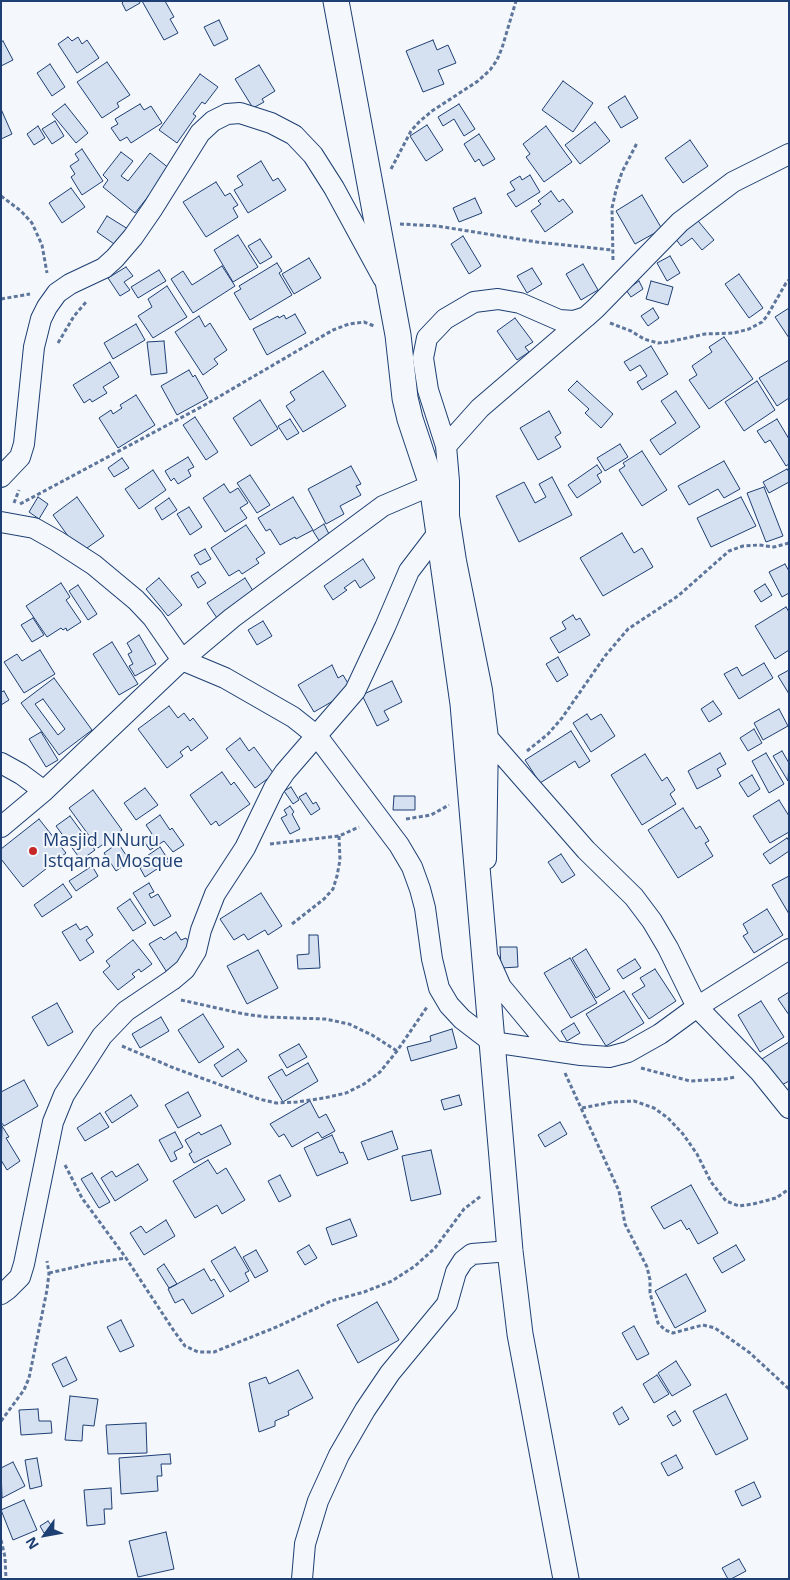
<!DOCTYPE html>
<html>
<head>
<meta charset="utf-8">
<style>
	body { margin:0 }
	#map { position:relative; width:790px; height:1580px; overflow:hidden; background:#f4f7fb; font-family:"Open Sans",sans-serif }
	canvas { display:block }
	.frame { position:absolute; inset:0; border:2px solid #1d3f73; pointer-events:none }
	.north { position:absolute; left:20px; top:1510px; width:50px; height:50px; -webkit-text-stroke:4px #f4f7fb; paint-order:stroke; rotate:238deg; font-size:14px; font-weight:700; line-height:20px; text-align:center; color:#1d3f73 }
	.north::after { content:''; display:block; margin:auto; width:18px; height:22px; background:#1d3f73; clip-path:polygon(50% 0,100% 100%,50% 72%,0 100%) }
</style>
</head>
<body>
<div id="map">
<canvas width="790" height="1580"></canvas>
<div class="frame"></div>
<div class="north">N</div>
</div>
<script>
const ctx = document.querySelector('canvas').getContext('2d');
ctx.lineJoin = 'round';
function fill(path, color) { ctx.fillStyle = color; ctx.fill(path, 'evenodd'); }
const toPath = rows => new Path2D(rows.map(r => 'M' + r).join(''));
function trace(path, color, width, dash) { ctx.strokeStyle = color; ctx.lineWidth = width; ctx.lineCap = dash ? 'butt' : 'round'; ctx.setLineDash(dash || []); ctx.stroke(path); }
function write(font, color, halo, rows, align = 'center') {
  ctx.font = font + ' "Open Sans",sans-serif'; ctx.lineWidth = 4; ctx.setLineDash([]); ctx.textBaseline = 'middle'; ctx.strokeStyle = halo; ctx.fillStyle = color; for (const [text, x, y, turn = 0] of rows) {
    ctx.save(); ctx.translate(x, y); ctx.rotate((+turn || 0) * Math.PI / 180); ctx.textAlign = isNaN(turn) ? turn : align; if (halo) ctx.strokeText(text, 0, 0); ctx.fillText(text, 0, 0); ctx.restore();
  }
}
const building = toPath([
	[124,1,139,1,140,3,126,11,122,3,124,1],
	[142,1,165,1,174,17,170,19,178,33,164,40,142,1],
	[219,20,228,39,214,46,204,27,219,20],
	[68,37,72,41,78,37,82,44,87,40,99,58,77,73,58,44,68,37],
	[433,40,437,50,448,45,456,63,438,70,444,84,423,92,406,51,433,40],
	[3,41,13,60,1,66,1,42,3,41],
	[107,62,130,95,117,103,119,107,102,118,77,82,107,62],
	[50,64,65,87,52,96,37,73,50,64],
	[259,65,275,91,262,99,264,102,253,108,235,79,259,65],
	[200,74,218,87,205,104,202,102,193,114,196,116,177,143,159,130,200,74],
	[563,81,593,103,573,132,542,110,563,81],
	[625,96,638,118,621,128,608,107,625,96],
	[65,104,88,133,76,143,52,114,65,104],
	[140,104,144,110,151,106,162,123,131,143,127,137,120,141,111,128,118,124,115,119,140,104],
	[459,104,475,129,464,136,454,119,443,126,438,117,459,104],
	[1,109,12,134,1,139,1,109],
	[55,121,64,136,52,144,42,129,55,121],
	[595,122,610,141,580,164,565,145,595,122],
	[427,125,443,150,426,161,410,136,427,125],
	[38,126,45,138,34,145,27,134,38,126],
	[546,126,572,162,544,182,526,157,530,154,523,144,546,126],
	[479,134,495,159,483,166,479,159,475,162,464,144,479,134],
	[690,140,708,166,683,183,665,158,690,140],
	[82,149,103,181,82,195,71,177,75,174,70,166,79,160,75,154,82,149],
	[121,152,133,161,121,176,128,181,150,153,170,169,135,213,103,187,108,180,103,175,121,152],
	[261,161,273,181,278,178,286,190,248,213,234,190,243,185,237,176,261,161],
	[530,175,540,192,516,207,507,194,515,190,510,182,520,176,522,180,530,175],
	[216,182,225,196,230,193,238,205,233,208,238,217,206,237,183,202,216,182],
	[71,188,85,207,62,223,49,203,71,188],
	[551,191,559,202,563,199,573,212,545,232,531,211,541,204,538,201,551,191],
	[642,195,662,229,635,244,616,211,642,195],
	[475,198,482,213,459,222,453,208,475,198],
	[107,216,128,229,117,246,97,232,107,216],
	[694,216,714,240,702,250,692,238,681,246,672,234,694,216],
	[238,235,258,267,233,282,214,250,238,235],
	[463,236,481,266,469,274,451,244,463,236],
	[260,239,272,257,260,264,248,246,260,239],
	[670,256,680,273,667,281,657,263,670,256],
	[309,258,321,278,294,294,282,274,309,258],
	[277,263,282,271,279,273,292,295,250,320,234,293,241,289,239,286,277,263],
	[583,264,598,290,581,300,566,274,583,264],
	[222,266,235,286,193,313,171,279,183,271,192,285,222,266],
	[126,267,133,276,124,282,130,290,120,296,108,278,126,267],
	[532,268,542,284,527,293,517,276,532,268],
	[159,270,166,281,138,298,131,287,159,270],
	[739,274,763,308,749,318,725,284,739,274],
	[639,281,643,289,631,297,626,290,639,281],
	[651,281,673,287,668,305,646,299,651,281],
	[167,286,187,317,153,338,138,316,152,307,148,299,167,286],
	[653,308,659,318,648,326,641,316,653,308],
	[789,308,789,338,775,317,789,308],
	[295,314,306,333,267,355,253,329,278,316,279,318,284,315,286,319,295,314],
	[199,316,205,327,210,323,227,350,214,359,218,364,203,375,175,332,199,316],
	[515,318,533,342,525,347,529,352,517,360,497,331,515,318],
	[136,324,145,340,113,359,104,343,136,324],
	[724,337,753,379,709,409,689,380,697,375,692,366,712,352,709,347,724,337],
	[164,341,167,373,151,375,147,342,164,341],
	[651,346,668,374,642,390,637,382,647,376,640,365,630,371,624,362,651,346],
	[789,360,789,398,777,406,759,378,789,360],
	[110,362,119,377,103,387,107,393,92,402,90,399,84,403,73,385,110,362],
	[189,370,193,377,195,375,208,398,177,415,161,386,189,370],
	[323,371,346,406,303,432,286,406,295,400,290,392,323,371],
	[577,381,613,414,601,428,585,413,589,409,568,390,577,381],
	[757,381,775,410,744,431,725,402,757,381],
	[676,391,700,427,660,455,650,440,676,423,661,401,676,391],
	[136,395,155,425,118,448,99,418,111,410,113,414,122,408,120,405,136,395],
	[260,400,278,429,251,446,233,418,260,400],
	[549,411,561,433,555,437,561,447,538,460,520,428,549,411],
	[195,417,218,452,206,460,183,425,195,417],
	[290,419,299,433,287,440,278,426,290,419],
	[777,419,789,439,789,464,786,466,770,440,765,443,757,431,777,419],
	[620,444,628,457,605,471,597,458,620,444],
	[642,451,667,490,642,506,619,470,625,466,623,463,642,451],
	[188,457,194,467,188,470,191,476,178,484,174,478,171,481,165,471,188,457],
	[122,458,129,468,114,477,108,468,122,458],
	[724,461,740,489,724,498,718,489,689,505,678,486,724,461],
	[597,465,602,472,597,475,601,482,577,498,568,485,597,465],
	[351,466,361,484,356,486,361,495,340,506,344,514,326,524,308,489,351,466],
	[787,469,789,472,789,482,769,493,763,482,787,469],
	[153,470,166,490,139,509,125,489,153,470],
	[250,475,270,505,257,513,237,483,250,475],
	[552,477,572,515,519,542,496,496,524,482,535,503,546,497,539,484,552,477],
	[224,484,230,493,238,488,248,503,240,508,247,518,225,532,203,498,224,484],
	[764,487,783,536,766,542,747,493,764,487],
	[38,497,48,504,39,519,29,512,38,497],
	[77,497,104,536,80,553,53,515,77,497],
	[293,497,313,530,296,539,295,537,280,545,270,529,266,531,258,518,293,497],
	[741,497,756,526,711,547,697,518,741,497],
	[169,498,177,510,162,520,155,508,169,498],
	[189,507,202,527,190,535,177,514,189,507],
	[324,524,330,536,320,542,313,531,324,524],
	[246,525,265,553,256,559,259,563,242,574,239,570,229,576,211,548,246,525],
	[622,533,634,553,642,548,653,567,603,596,580,558,622,533],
	[205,549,211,559,200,565,194,555,205,549],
	[363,559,375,578,360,588,355,580,344,588,347,590,333,600,324,586,363,559],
	[785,564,789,571,789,593,782,597,769,572,785,564],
	[198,572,206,583,198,588,191,576,198,572],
	[159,578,182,605,168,616,146,589,159,578],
	[245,578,255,594,217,618,207,603,245,578],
	[61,583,70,597,66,600,81,622,67,631,66,628,63,630,61,628,47,637,26,606,61,583],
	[765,584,772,595,761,602,754,591,765,584],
	[78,585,97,614,88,620,69,591,78,585],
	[786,607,789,612,789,650,775,659,755,626,786,607],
	[573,615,576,620,580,618,590,635,559,653,550,638,566,629,562,622,573,615],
	[33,618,44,635,32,642,21,625,33,618],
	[263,621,272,636,257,645,248,630,263,621],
	[139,635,156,664,135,676,129,666,133,664,128,654,132,652,127,643,139,635],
	[112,642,138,684,119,695,93,654,112,642],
	[40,650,55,674,24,693,4,662,17,654,22,661,40,650],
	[558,657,568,675,557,682,546,664,558,657],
	[764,663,773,678,739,699,724,674,737,667,742,676,764,663],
	[332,665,338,678,343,675,352,690,314,712,298,685,332,665],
	[789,670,789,694,778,676,789,670],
	[54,678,92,730,59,755,21,703,54,678],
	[43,699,65,729,58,735,35,704,43,699],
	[392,681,402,702,384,711,389,720,377,726,362,695,392,681],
	[4,691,9,700,1,705,1,692,4,691],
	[713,701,722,714,709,722,701,709,713,701],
	[169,706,178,718,184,713,190,721,193,718,208,738,191,751,188,746,180,752,183,756,167,768,138,729,169,706],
	[779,709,788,726,763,740,754,723,779,709],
	[587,714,591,720,601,714,615,736,591,752,573,723,587,714],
	[754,729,762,743,748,751,740,738,754,729],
	[571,731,590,761,579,768,575,761,540,783,525,760,571,731],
	[41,732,58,760,46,767,29,739,41,732],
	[240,738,249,751,254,747,274,774,255,788,226,749,240,738],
	[782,751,789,763,788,781,773,756,782,751],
	[720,753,726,764,717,769,721,776,697,789,688,771,720,753],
	[766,753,784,784,769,793,752,761,766,753],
	[645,754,662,781,667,777,675,790,670,794,676,804,642,825,611,775,645,754],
	[222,772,231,785,234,782,250,804,219,826,216,821,211,825,190,795,222,772],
	[752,775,760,789,748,797,739,783,752,775],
	[291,787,299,800,293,804,284,791,291,787],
	[145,788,158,805,136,820,124,803,145,788],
	[93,790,122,830,98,848,69,808,93,790],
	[306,793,313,804,316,802,320,809,311,815,299,797,306,793],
	[394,796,415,796,415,810,393,810,394,796],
	[779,800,789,816,789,832,770,843,753,816,779,800],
	[290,806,294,812,292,814,300,829,290,834,281,818,287,815,284,810,290,806],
	[683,808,696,829,700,826,709,841,705,843,713,856,678,878,648,830,683,808],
	[160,815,170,830,172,828,184,845,173,852,164,841,150,850,143,840,152,834,146,825,160,815],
	[70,816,95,850,81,860,56,826,70,816],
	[39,819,66,853,23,887,1,859,1,849,39,819],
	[787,838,789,841,789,851,770,864,763,854,787,838],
	[118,843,130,861,116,871,104,853,118,843],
	[160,847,169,861,145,877,140,868,151,861,147,856,160,847],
	[561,854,575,875,562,883,548,862,561,854],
	[92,866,98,876,76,891,69,881,92,866],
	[789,876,789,914,772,885,789,876],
	[149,883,154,892,149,894,151,898,158,894,171,916,154,926,133,893,149,883],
	[63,884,72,897,42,917,34,905,63,884],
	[261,893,282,926,268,935,265,930,248,940,244,934,234,940,220,919,261,893],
	[130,899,146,923,133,931,117,908,130,899],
	[767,909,783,935,754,953,743,936,748,933,743,924,767,909],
	[76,924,80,930,87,926,93,935,86,940,94,952,80,961,62,932,76,924],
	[176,932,181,940,186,938,194,951,168,974,149,944,161,937,164,940,176,932],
	[309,935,318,935,320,968,298,969,297,955,309,954,309,935],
	[133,940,152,964,141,972,139,969,132,974,135,977,118,990,103,972,110,966,106,961,133,940],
	[500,947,517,947,518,967,501,968,500,947],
	[586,949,610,989,596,998,572,958,586,949],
	[258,950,278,988,247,1004,227,966,258,950],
	[570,958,597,1003,571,1018,544,973,570,958],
	[635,959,641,968,623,979,617,970,635,959],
	[655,969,676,1001,649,1019,632,994,645,986,640,978,655,969],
	[624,991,644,1023,606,1046,586,1014,624,991],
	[789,992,789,1015,778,999,789,992],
	[761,1001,784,1037,760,1052,738,1015,761,1001],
	[57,1003,73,1032,48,1046,32,1017,57,1003],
	[203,1014,224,1047,199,1063,178,1030,203,1014],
	[161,1017,169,1031,140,1048,132,1034,161,1017],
	[574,1023,580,1033,567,1041,561,1031,574,1023],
	[452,1029,457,1048,411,1061,407,1047,431,1041,430,1036,452,1029],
	[789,1042,789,1081,780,1086,762,1059,789,1042],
	[299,1044,307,1057,287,1068,279,1055,299,1044],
	[238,1049,247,1061,222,1077,214,1065,238,1049],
	[308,1063,318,1081,283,1102,268,1077,282,1069,286,1076,308,1063],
	[24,1080,38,1106,4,1126,1,1122,1,1092,24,1080],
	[188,1092,201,1116,178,1128,165,1105,188,1092],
	[131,1095,138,1106,112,1123,105,1112,131,1095],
	[459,1095,462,1105,444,1110,441,1100,459,1095],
	[310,1101,319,1118,326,1114,335,1131,322,1138,318,1132,292,1147,284,1134,279,1137,270,1124,310,1101],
	[100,1113,109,1127,85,1141,77,1128,100,1113],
	[560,1122,567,1134,545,1147,538,1135,560,1122],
	[221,1125,231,1144,194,1163,189,1154,192,1152,185,1140,199,1132,201,1135,221,1125],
	[2,1126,9,1137,6,1138,20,1161,7,1170,1,1160,2,1126],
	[392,1131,398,1149,368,1160,361,1142,392,1131],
	[175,1132,183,1147,174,1152,177,1159,171,1162,159,1140,175,1132],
	[332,1135,340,1153,343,1152,348,1163,317,1176,304,1148,332,1135],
	[431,1150,441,1194,411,1201,402,1156,431,1150],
	[208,1160,217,1174,226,1168,245,1200,222,1214,217,1205,195,1218,173,1181,208,1160],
	[138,1164,148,1180,115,1201,101,1178,112,1171,116,1177,138,1164],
	[92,1173,110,1202,99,1208,81,1179,92,1173],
	[280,1175,291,1196,279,1202,268,1181,280,1175],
	[691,1185,718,1233,698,1244,689,1228,687,1230,681,1220,664,1229,651,1207,691,1185],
	[350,1219,357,1236,332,1245,326,1228,350,1219],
	[166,1220,175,1236,144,1255,130,1233,141,1226,146,1233,166,1220],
	[309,1245,317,1258,305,1265,297,1252,309,1245],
	[736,1245,745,1260,722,1273,713,1258,736,1245],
	[235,1247,249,1271,245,1273,249,1281,230,1292,211,1261,235,1247],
	[256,1250,268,1271,255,1278,243,1257,256,1250],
	[164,1264,177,1284,169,1288,157,1269,164,1264],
	[204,1269,211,1281,214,1279,224,1296,192,1314,183,1299,175,1303,168,1289,204,1269],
	[686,1274,706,1311,675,1328,655,1291,686,1274],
	[377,1302,399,1340,358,1363,337,1325,377,1302],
	[121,1320,134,1346,120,1352,107,1327,121,1320],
	[634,1326,649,1354,637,1360,622,1333,634,1326],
	[66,1357,77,1380,63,1387,52,1364,66,1357],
	[676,1361,691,1385,672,1396,658,1373,676,1361],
	[298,1370,313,1398,288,1411,289,1415,275,1421,275,1426,259,1432,249,1383,266,1377,269,1384,298,1370],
	[657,1375,669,1394,654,1403,643,1384,657,1375],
	[726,1394,748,1439,716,1455,693,1411,726,1394],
	[70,1396,98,1399,94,1426,83,1425,82,1441,65,1440,70,1396],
	[622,1407,629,1419,619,1425,613,1413,622,1407],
	[38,1409,39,1421,51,1421,52,1433,21,1435,19,1410,38,1409],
	[675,1411,681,1421,673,1426,667,1416,675,1411],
	[146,1423,147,1453,108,1454,106,1425,146,1423],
	[170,1454,171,1464,161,1464,162,1476,157,1476,158,1491,121,1494,119,1458,170,1454],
	[676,1455,683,1468,668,1476,661,1463,676,1455],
	[37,1458,42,1486,30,1489,25,1460,37,1458],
	[13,1462,25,1486,2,1498,1,1468,13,1462],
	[754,1482,761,1497,742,1506,735,1491,754,1482],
	[111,1488,112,1509,104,1509,105,1524,87,1526,84,1490,111,1488],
	[24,1500,37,1530,13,1540,1,1510,24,1500],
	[48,1521,53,1528,44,1533,40,1526,48,1521],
	[166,1532,174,1569,138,1577,129,1541,166,1532],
	[739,1559,746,1571,731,1579,728,1579,722,1568,739,1559]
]);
fill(building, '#d5e0f0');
trace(building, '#1d3f73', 1);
const minor = toPath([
	[446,446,480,408,586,317],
	[1,477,20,457,24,444,34,347,41,319,47,307,57,293,70,284,104,268,115,258,133,237,153,208,200,133,213,121,227,114,240,113,271,123,294,135,313,155,334,188,383,278],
	[1,522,34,528,57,541,94,565,136,600,153,618,182,660,225,678,293,717,317,736,399,845,412,867,420,889,425,908,432,959,439,988,449,1005,462,1019,492,1042,581,1055,609,1057,628,1052,660,1034,697,1007,789,949],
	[488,738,586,850,634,897,652,921,668,948,697,1007,760,1072,789,1108],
	[1,763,21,774,44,791],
	[1,827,44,791,182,660,232,618,383,506,432,485],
	[486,859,488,738,482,690,456,561,449,516,449,481,446,446,428,390,423,358,427,338,445,319,474,302,498,299,520,303,559,320,574,321,586,317,596,308,680,222,733,182,789,154],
	[489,960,501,987,554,1051],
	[1,1294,8,1289,20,1277,24,1264,53,1122,64,1095,102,1036,126,1011,172,980,185,969,196,951,201,930,215,894,245,848,274,788,285,772,355,691,385,627,409,571,438,533],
	[302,1579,305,1544,318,1501,339,1455,365,1410,390,1373,447,1304,456,1272,463,1261,472,1254,510,1251]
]);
const tertiary = toPath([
	[336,1,398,335,405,398,410,419,432,485,463,704,510,1251,520,1334,566,1579]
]);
trace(minor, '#1d3f73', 22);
trace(tertiary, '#1d3f73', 27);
trace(toPath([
	[391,169,411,131,419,122,432,111,478,81,490,70,497,60,502,48,516,1],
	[1,196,21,211,32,223,42,245,47,273],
	[400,224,437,226,537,242,612,250],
	[613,260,612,208,616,190,622,172,637,143],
	[1,299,30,294],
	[610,323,631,331,644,339,658,343,668,342,705,334,734,333,749,329,762,322,767,316,786,283,789,280],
	[58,343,74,316,87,301],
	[14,503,19,490],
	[20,504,203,406,333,330,349,324,364,322,374,326],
	[527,751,548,734,562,718,605,656,628,629,678,596,729,551,743,546,759,545,774,547,789,543],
	[406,819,431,815,449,805],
	[270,844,339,836,359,827],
	[292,924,324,899,333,889,337,876,340,860,339,836],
	[181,1000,244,1014,266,1017,325,1019,349,1024,372,1035,397,1051],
	[122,1046,174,1068,259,1099,276,1103,297,1102,324,1098,346,1093,364,1084,380,1072,397,1051,427,1007],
	[641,1068,690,1081,725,1079,735,1077],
	[565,1073,619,1191,625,1224,647,1267,650,1280,650,1293,658,1323,665,1330,673,1333,703,1325,715,1328,750,1353,789,1389],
	[582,1108,613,1102,634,1101,654,1108,668,1118,683,1134,697,1154,711,1182,726,1201,739,1206,753,1204,776,1198,789,1189],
	[65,1165,82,1198,126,1258,174,1331,185,1346,198,1352,214,1352,279,1326,331,1301,364,1292,392,1281,415,1266,435,1248,464,1209,481,1196],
	[49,1273,93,1263,126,1258],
	[1,1421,24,1390,29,1378,47,1290,49,1273,47,1261],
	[1,1540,5,1557,6,1579]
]), '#5e769c', 3, [4, 2.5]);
trace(minor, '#f4f7fb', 20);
trace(tertiary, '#f4f7fb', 25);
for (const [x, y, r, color] of [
	[33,851,5,"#c62828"]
]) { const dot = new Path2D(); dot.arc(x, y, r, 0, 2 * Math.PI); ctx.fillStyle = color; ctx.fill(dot); trace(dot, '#f4f7fb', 2); }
write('18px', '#1d3f73', '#f4f7fb', [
	["Masjid NNuru",43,841],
	["Istqama Mosque",43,862]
], 'left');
</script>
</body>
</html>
